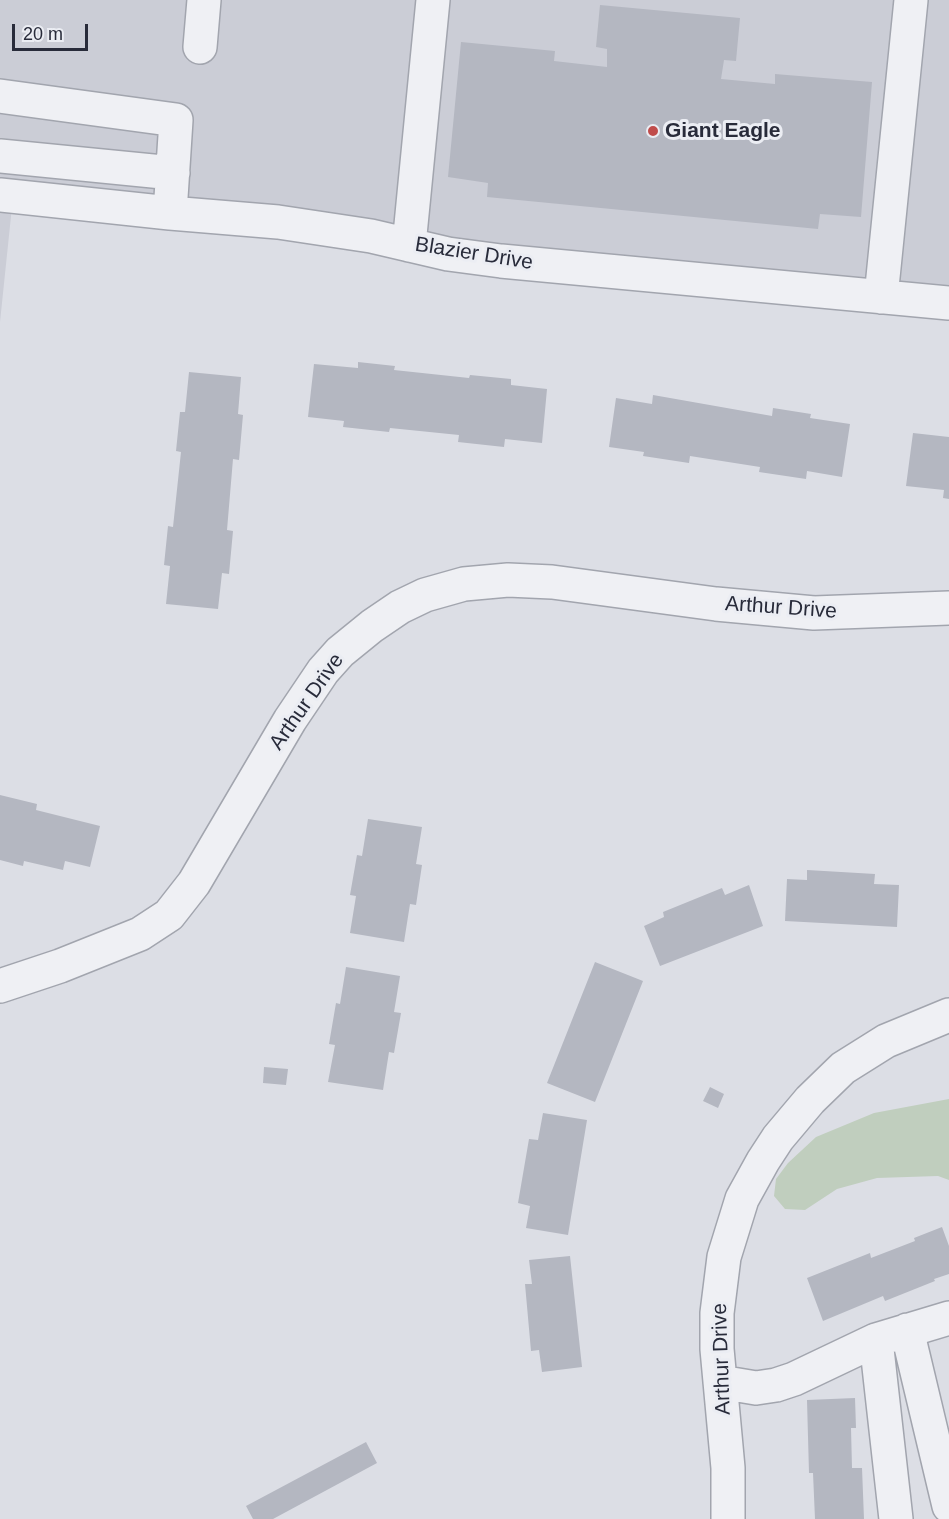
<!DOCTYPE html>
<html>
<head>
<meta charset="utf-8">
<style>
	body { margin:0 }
	#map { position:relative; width:949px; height:1519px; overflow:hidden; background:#dcdee5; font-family:Helvetica,sans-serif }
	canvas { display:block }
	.scale { position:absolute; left:12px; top:24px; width:76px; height:27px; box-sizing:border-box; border:3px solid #282b3a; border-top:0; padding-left:8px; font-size:18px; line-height:21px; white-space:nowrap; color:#282b3a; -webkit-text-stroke:4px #ebedf3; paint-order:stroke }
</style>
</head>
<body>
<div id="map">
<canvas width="949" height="1519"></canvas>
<div class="scale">20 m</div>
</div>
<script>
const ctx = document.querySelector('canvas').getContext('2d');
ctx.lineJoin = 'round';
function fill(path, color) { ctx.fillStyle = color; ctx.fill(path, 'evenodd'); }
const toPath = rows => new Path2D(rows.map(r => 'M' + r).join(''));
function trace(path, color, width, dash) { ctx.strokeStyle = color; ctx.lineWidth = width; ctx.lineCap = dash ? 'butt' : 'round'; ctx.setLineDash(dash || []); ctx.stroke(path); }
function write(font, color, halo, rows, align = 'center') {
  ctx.font = font + ' Helvetica,sans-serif'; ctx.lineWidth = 6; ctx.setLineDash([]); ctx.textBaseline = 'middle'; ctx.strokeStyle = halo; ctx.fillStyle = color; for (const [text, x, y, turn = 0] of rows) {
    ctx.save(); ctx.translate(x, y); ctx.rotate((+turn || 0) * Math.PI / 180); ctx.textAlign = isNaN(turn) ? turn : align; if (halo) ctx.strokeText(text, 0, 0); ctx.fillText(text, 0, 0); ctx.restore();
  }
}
fill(toPath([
	[0,0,949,0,949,303,13,197,0,322]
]), '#cbcdd6');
fill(toPath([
	[949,1099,949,1180,938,1176,877,1178,837,1189,805,1210,785,1209,774,1196,776,1179,788,1163,816,1137,874,1113]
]), '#c0cebe');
fill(toPath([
	[600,5,740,18,736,61,724,60,721,79,775,84,775,74,872,82,861,217,820,214,818,229,487,197,488,183,448,177,461,42,555,51,554,61,607,67,607,49,596,47],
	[358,362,395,366,394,370,469,378,470,375,511,379,511,385,547,389,542,443,505,439,504,447,458,442,459,435,390,428,389,432,343,427,344,421,308,417,314,364,358,368],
	[189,372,241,377,238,414,243,415,239,460,233,459,227,530,233,531,229,574,222,573,218,609,166,604,170,566,164,565,168,526,173,527,181,452,176,451,180,412,185,412],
	[653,395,772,416,773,408,811,414,810,418,850,424,842,477,807,471,806,479,759,472,760,467,690,456,689,463,643,456,644,452,609,447,616,398,652,404],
	[913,433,949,437,949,499,943,498,944,490,906,486],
	[0,795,37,804,36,810,100,826,90,867,65,861,63,870,24,861,23,866,0,860],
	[368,819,422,827,416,864,422,865,416,905,410,904,404,942,350,933,356,896,350,895,357,855,362,856],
	[807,870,875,874,874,884,899,885,897,927,785,921,787,879,807,880],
	[749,885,763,926,660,966,644,926,664,917,663,912,722,888,725,895],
	[595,962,643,981,595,1102,547,1083],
	[346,967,400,976,394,1012,401,1013,394,1053,389,1052,383,1090,328,1082,335,1045,329,1044,336,1003,340,1004],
	[264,1067,288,1069,286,1085,263,1083],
	[710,1087,724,1094,718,1108,703,1101],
	[543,1113,587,1120,568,1235,526,1228,530,1206,518,1203,529,1139,538,1140],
	[942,1227,949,1246,949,1274,934,1279,935,1281,885,1301,883,1296,823,1321,807,1278,870,1253,871,1258,915,1241,914,1238],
	[570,1256,582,1367,542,1372,539,1350,531,1351,525,1284,532,1284,529,1260],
	[855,1398,856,1428,851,1428,852,1468,862,1468,864,1519,815,1519,813,1473,809,1473,807,1400],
	[366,1442,377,1463,273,1519,253,1519,246,1506]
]), '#b4b7c1');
const minor = toPath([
	[200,47,204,0],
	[0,96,176,120,170,213],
	[0,156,173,173],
	[0,195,170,213,278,222,371,236,448,254,501,261,949,303],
	[409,245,433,0],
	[881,297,911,0],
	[0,986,60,966,140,934,169,915,194,883,290,720,323,671,340,652,372,626,400,607,425,595,464,584,508,580,552,582,716,604,814,613,949,608],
	[907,1330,949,1506],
	[876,1340,896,1519],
	[720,1382,756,1388,776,1385,794,1379,876,1340,949,1318],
	[728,1519,728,1468,717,1349,717,1313,724,1257,742,1199,763,1161,778,1138,810,1100,843,1068,886,1041,949,1015]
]);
trace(minor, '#a2a5ae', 36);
trace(minor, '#eff0f4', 33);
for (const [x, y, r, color] of [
	[653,131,6,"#c04c4b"]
]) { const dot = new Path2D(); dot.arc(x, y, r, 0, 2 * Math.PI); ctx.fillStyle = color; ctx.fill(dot); trace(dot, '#ebedf3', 2); }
write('bold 21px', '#282b3a', '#ebedf3', [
	["Giant Eagle",665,131]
], 'left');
write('21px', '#282b3a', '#ebedf3', [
	["Blazier Drive",474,254,9],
	["Arthur Drive",781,608,4],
	["Arthur Drive",307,702,-55],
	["Arthur Drive",722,1359,-92]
]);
</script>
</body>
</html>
